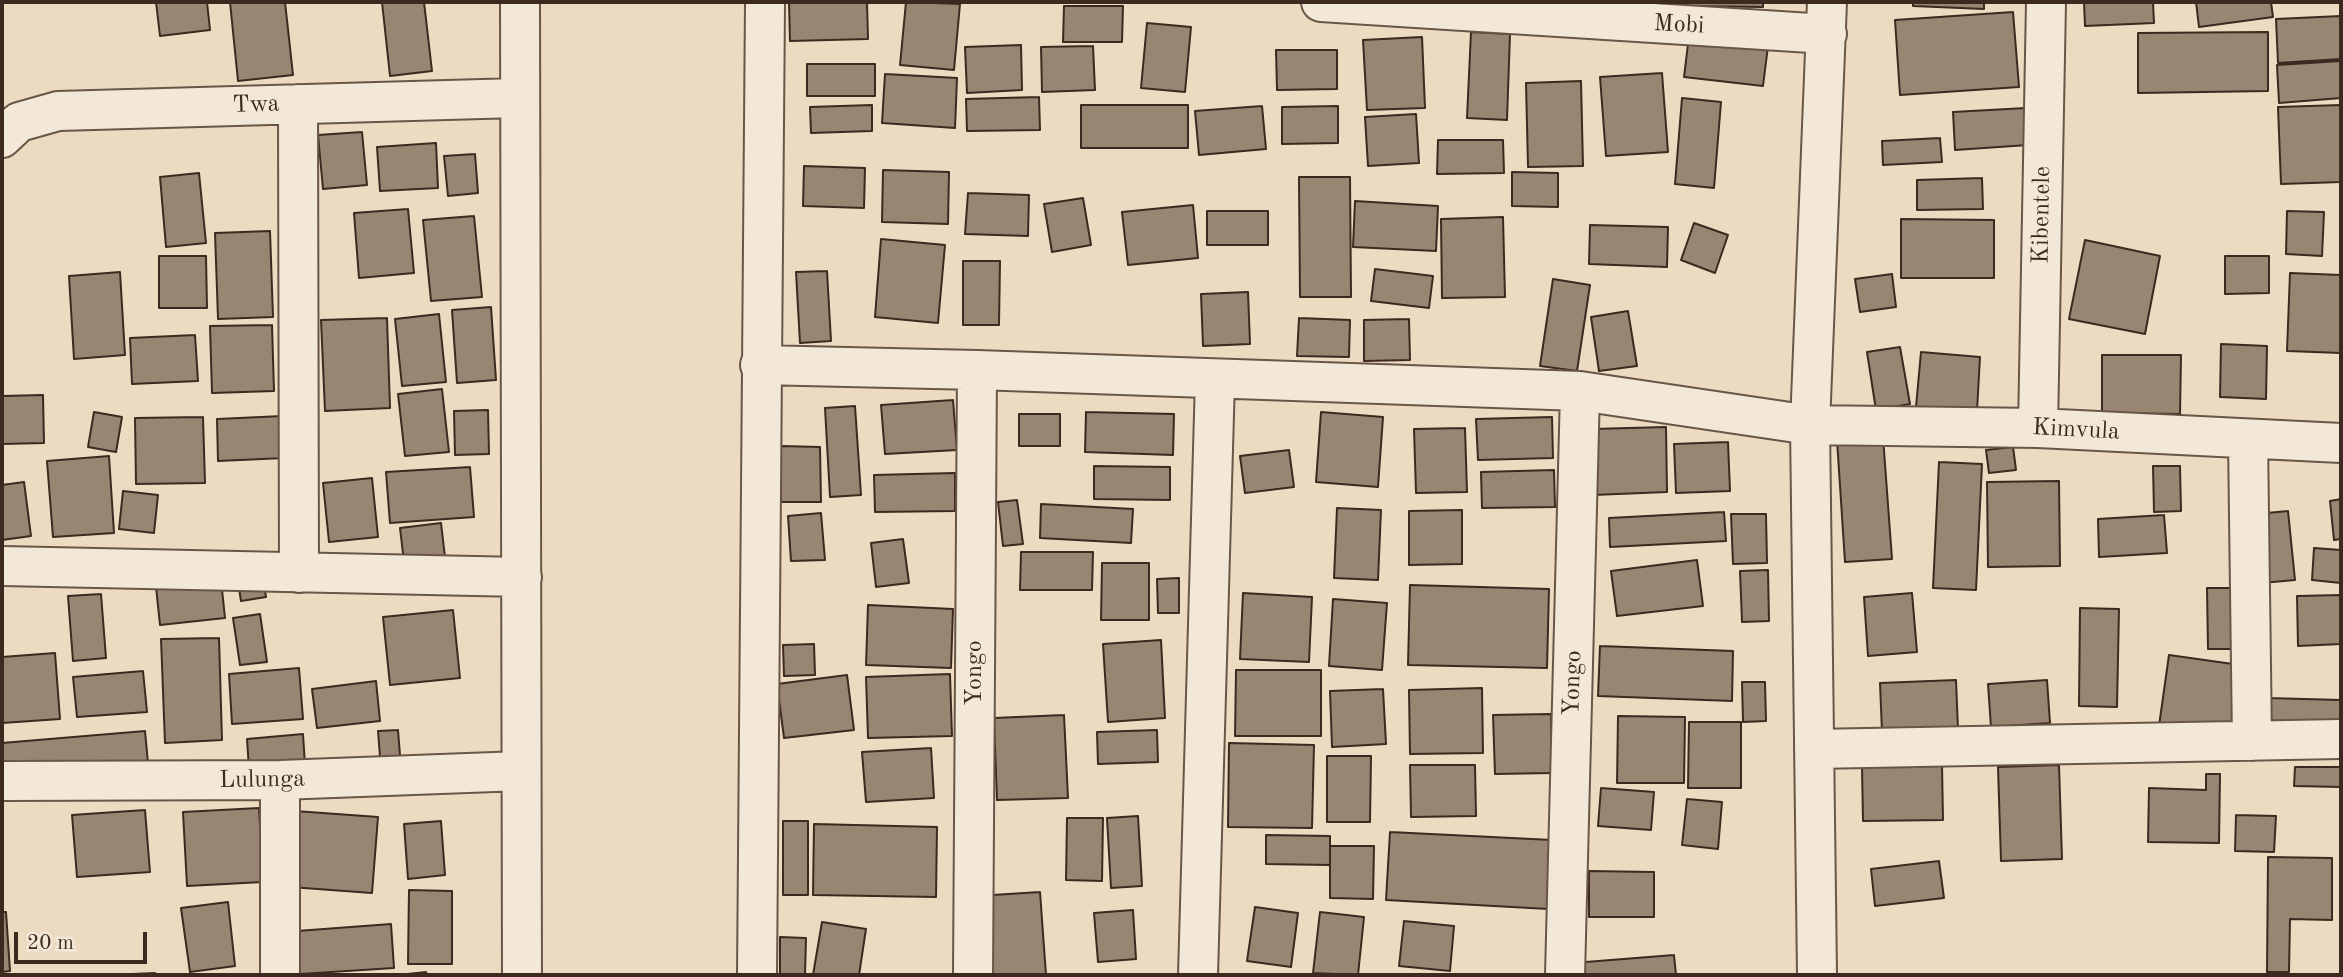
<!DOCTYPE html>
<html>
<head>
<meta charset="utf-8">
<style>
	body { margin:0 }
	#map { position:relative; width:2343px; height:977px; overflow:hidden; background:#ecdbc1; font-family:"Old Standard TT",serif }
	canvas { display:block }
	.frame { position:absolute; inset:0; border:4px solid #3c291f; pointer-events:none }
	.scale { position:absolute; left:14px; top:932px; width:133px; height:32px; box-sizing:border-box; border:4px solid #3c291f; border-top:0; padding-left:9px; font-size:21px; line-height:24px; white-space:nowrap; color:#3c291f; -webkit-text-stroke:5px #f3e8d7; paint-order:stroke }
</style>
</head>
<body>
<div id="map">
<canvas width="2343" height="977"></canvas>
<div class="frame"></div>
<div class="scale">20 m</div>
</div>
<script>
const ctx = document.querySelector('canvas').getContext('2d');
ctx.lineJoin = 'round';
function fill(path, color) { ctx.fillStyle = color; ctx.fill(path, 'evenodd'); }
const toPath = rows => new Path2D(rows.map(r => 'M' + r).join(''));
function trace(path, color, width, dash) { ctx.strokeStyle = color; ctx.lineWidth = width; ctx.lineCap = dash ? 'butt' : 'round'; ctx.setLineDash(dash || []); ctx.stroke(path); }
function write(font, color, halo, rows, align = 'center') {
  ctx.font = font + ' "Old Standard TT",serif'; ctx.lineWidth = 7; ctx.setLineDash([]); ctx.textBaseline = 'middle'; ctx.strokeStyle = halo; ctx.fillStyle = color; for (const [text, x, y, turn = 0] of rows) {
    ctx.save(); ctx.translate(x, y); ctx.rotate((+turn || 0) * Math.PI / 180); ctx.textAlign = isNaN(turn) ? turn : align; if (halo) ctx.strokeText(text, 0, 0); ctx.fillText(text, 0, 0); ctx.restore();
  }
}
const building = toPath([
	[156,2,207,2,210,30,160,36,156,2],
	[230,2,285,2,293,75,238,81,230,2],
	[382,2,424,2,432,71,390,76,382,2],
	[789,2,867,2,868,39,790,41,789,2],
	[906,2,960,4,954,70,900,65,906,2],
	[1688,2,1763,2,1763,7,1688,6,1688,2],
	[1913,2,1984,2,1984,9,1913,6,1913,2],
	[2084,2,2153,2,2154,23,2085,26,2084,2],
	[2196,2,2271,2,2273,17,2199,27,2196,2],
	[1064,6,1123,6,1122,42,1063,42,1064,6],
	[2013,12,2019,87,1900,95,1895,20,2013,12],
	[2341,16,2341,59,2278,63,2276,19,2341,16],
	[1147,23,1191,27,1185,92,1141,88,1147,23],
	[1471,32,1510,34,1507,120,1467,118,1471,32],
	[2268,32,2268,91,2138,93,2138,33,2268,32],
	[1689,36,1768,46,1763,86,1684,77,1689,36],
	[1422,37,1425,108,1367,110,1363,40,1422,37],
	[1021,45,1022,90,967,93,965,47,1021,45],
	[1093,46,1095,90,1042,92,1041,47,1093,46],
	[1276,50,1337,50,1337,89,1277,90,1276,50],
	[2341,61,2341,98,2279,103,2277,65,2341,61],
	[807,64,875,64,875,96,807,96,807,64],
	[1662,73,1668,152,1606,156,1600,77,1662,73],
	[885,74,957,78,955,128,882,123,885,74],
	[1581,81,1583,166,1528,167,1526,83,1581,81],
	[1039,97,1040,130,967,131,966,99,1039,97],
	[1682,98,1721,102,1714,188,1675,184,1682,98],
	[872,105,872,131,811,133,810,107,872,105],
	[1081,105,1188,105,1188,148,1081,148,1081,105],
	[2341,105,2341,182,2281,184,2278,107,2341,105],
	[1262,106,1266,149,1199,155,1195,111,1262,106],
	[1338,106,1338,143,1282,144,1282,107,1338,106],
	[2026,108,2028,145,1955,150,1953,112,2026,108],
	[1416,114,1419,163,1368,166,1365,117,1416,114],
	[362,132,367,185,323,189,318,135,362,132],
	[1940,138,1942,162,1883,165,1882,141,1940,138],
	[1438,140,1503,140,1504,173,1437,174,1438,140],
	[436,143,438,188,380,191,377,147,436,143],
	[475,154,478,193,448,196,444,156,475,154],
	[804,166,865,168,864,208,803,206,804,166],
	[883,170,949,172,948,224,882,222,883,170],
	[1512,172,1558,173,1558,207,1512,206,1512,172],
	[199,173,206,243,166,247,160,177,199,173],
	[1299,177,1350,177,1351,297,1300,297,1299,177],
	[1982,178,1983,209,1917,210,1917,180,1982,178],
	[968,193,1029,195,1028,236,965,234,968,193],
	[1083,198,1091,245,1052,252,1044,204,1083,198],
	[1355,201,1438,206,1436,251,1353,247,1355,201],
	[1193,205,1198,258,1128,265,1122,212,1193,205],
	[408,209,414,273,359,278,354,213,408,209],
	[1207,211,1268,211,1268,245,1207,245,1207,211],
	[2287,211,2324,212,2322,256,2286,254,2287,211],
	[474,216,482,297,431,301,423,220,474,216],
	[1503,217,1505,297,1442,298,1441,219,1503,217],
	[1901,219,1994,220,1994,278,1901,278,1901,219],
	[1694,223,1728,235,1715,273,1681,260,1694,223],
	[1590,225,1668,227,1667,267,1589,264,1590,225],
	[270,231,273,317,218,319,215,233,270,231],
	[881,239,945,245,938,323,875,317,881,239],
	[2085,240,2160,256,2145,334,2069,319,2085,240],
	[159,256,206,256,207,308,159,308,159,256],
	[2225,256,2269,256,2269,293,2225,294,2225,256],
	[963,261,1000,261,999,325,963,325,963,261],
	[1375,269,1433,276,1429,308,1371,301,1375,269],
	[827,271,831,341,800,343,796,272,827,271],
	[120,272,125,355,74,359,69,276,120,272],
	[2290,273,2341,275,2341,353,2287,351,2290,273],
	[1892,274,1896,307,1860,312,1855,279,1892,274],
	[1553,279,1590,285,1577,371,1540,366,1553,279],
	[1248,292,1250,344,1203,346,1201,294,1248,292],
	[491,307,496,380,457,383,452,310,491,307],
	[1628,311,1637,366,1599,371,1591,317,1628,311],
	[439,314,446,382,402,386,395,319,439,314],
	[387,318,390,408,325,411,321,320,387,318],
	[1299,318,1350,320,1349,357,1297,356,1299,318],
	[1409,319,1410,360,1364,361,1364,320,1409,319],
	[272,325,274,391,212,393,210,326,272,325],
	[195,335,198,381,132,384,130,338,195,335],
	[2221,344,2267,346,2266,399,2220,397,2221,344],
	[1900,347,1910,404,1876,410,1867,352,1900,347],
	[1921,352,1980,357,1977,411,1916,407,1921,352],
	[2102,355,2181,355,2180,414,2102,413,2102,355],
	[442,389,449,452,405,456,398,394,442,389],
	[43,395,44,443,2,444,2,396,43,395],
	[953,400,957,450,885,454,881,405,953,400],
	[855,406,861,495,830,497,825,408,855,406],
	[488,410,489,454,455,455,454,411,488,410],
	[94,412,122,417,116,452,88,447,94,412],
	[1086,412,1174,414,1173,455,1085,452,1086,412],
	[1321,412,1383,417,1378,487,1316,482,1321,412],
	[1019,414,1060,414,1060,446,1019,446,1019,414],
	[283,416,285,458,218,461,217,419,283,416],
	[203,417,205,483,136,484,135,418,203,417],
	[1552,417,1553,458,1478,460,1476,419,1552,417],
	[1666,427,1667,492,1593,495,1592,429,1666,427],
	[1465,428,1467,492,1416,493,1414,429,1465,428],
	[1883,437,1892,559,1845,562,1837,440,1883,437],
	[1728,442,1730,491,1676,493,1674,444,1728,442],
	[781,446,820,447,821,502,781,502,781,446],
	[2013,447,2016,470,1989,473,1986,450,2013,447],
	[1289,450,1294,487,1245,493,1240,456,1289,450],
	[109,456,114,533,53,537,47,461,109,456],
	[1939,462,1982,464,1976,590,1933,588,1939,462],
	[1094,466,1170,467,1170,500,1094,499,1094,466],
	[2153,466,2180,466,2181,511,2154,512,2153,466],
	[470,467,474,517,390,523,386,472,470,467],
	[1554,470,1555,507,1482,508,1481,472,1554,470],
	[955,473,955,511,875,512,874,475,955,473],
	[372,478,378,537,329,542,323,483,372,478],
	[2059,481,2060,566,1988,567,1987,482,2059,481],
	[24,482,31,536,2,540,2,485,24,482],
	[123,491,158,495,154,533,119,529,123,491],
	[2341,499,2341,539,2334,540,2330,501,2341,499],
	[1017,500,1023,544,1003,546,998,502,1017,500],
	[1041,504,1133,509,1131,543,1040,538,1041,504],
	[1337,508,1381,510,1378,580,1334,578,1337,508],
	[1462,510,1462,564,1409,565,1409,511,1462,510],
	[2288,511,2295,580,2262,583,2256,514,2288,511],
	[1724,512,1726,541,1610,547,1609,518,1724,512],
	[821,513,825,560,791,561,788,516,821,513],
	[1731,514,1766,514,1767,563,1733,564,1731,514],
	[2164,515,2167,553,2099,557,2098,519,2164,515],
	[441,523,445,557,404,562,400,528,441,523],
	[903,539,909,583,876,587,871,543,903,539],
	[2314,548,2341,550,2341,583,2312,580,2314,548],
	[1021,552,1093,552,1092,590,1020,590,1021,552],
	[1697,560,1703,606,1617,616,1611,571,1697,560],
	[1102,563,1149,563,1149,620,1101,620,1102,563],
	[1768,570,1769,621,1742,622,1740,571,1768,570],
	[263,578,266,597,241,601,238,582,263,578],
	[1179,578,1179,613,1158,613,1157,579,1179,578],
	[221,580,225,618,160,625,156,587,221,580],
	[1410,585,1549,589,1547,668,1408,665,1410,585],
	[2207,588,2239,588,2240,649,2208,649,2207,588],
	[1243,593,1312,597,1309,662,1240,659,1243,593],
	[1912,593,1917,652,1868,656,1864,597,1912,593],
	[101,594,106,658,73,661,68,596,101,594],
	[2341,595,2341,644,2298,646,2297,596,2341,595],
	[1333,599,1387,603,1382,670,1329,666,1333,599],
	[868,605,953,609,951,668,866,665,868,605],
	[2080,608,2119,609,2117,707,2079,706,2080,608],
	[453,610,460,678,390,685,383,617,453,610],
	[260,614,267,662,240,665,233,618,260,614],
	[219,638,222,740,165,743,161,639,219,638],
	[1161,640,1165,718,1108,722,1103,644,1161,640],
	[814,644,815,675,784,676,783,645,814,644],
	[1600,646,1733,651,1732,701,1598,696,1600,646],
	[55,653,60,719,2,723,2,657,55,653],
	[2169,655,2240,665,2231,737,2159,726,2169,655],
	[299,668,303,719,232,724,229,674,299,668],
	[1236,670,1321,670,1321,736,1235,736,1236,670],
	[143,671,147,712,77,717,73,677,143,671],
	[950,674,952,736,868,738,866,677,950,674],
	[847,675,854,730,784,738,777,684,847,675],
	[1956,680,1958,729,1882,732,1880,683,1956,680],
	[2047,680,2050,723,1991,727,1988,684,2047,680],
	[376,681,380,721,317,728,312,689,376,681],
	[1742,682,1765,682,1766,721,1743,722,1742,682],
	[1482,688,1483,753,1410,754,1409,690,1482,688],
	[1383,689,1386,744,1332,747,1330,691,1383,689],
	[2267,698,2341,700,2341,730,2266,728,2267,698],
	[1551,714,1552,773,1495,774,1493,715,1551,714],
	[1064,715,1068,798,997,800,994,718,1064,715],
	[1618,716,1685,717,1684,783,1617,783,1618,716],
	[1689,722,1741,722,1741,788,1688,788,1689,722],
	[398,730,401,768,381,769,378,731,398,730],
	[1157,730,1158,762,1098,764,1097,732,1157,730],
	[145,731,148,763,2,774,2,743,145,731],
	[303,734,305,765,249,769,247,739,303,734],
	[1229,743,1314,745,1312,828,1228,827,1229,743],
	[931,748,934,798,866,802,862,752,931,748],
	[1327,756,1371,756,1370,822,1327,822,1327,756],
	[1410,765,1475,765,1476,816,1411,817,1410,765],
	[1942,765,1943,820,1863,821,1862,767,1942,765],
	[2059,765,2062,859,2001,861,1998,767,2059,765],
	[2295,767,2341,767,2341,787,2294,786,2295,767],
	[2206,774,2220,774,2219,843,2148,842,2149,788,2206,790,2206,774],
	[1601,788,1654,792,1651,830,1598,826,1601,788],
	[1687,799,1722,802,1718,849,1682,845,1687,799],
	[259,808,263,882,187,886,183,812,259,808],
	[145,810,150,872,77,877,72,815,145,810],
	[295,811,378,817,372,893,290,887,295,811],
	[2236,815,2276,816,2274,852,2235,851,2236,815],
	[1138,816,1142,886,1111,888,1107,818,1138,816],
	[1067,818,1103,818,1102,881,1066,880,1067,818],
	[441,821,445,875,408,879,404,824,441,821],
	[783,821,808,821,808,895,783,895,783,821],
	[814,824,937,827,936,897,813,895,814,824],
	[1390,832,1552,840,1548,909,1386,900,1390,832],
	[1266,835,1330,836,1330,865,1266,864,1266,835],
	[1330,846,1374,846,1373,899,1330,898,1330,846],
	[2268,857,2332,858,2332,920,2290,919,2289,972,2267,972,2268,857],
	[1939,861,1944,898,1875,906,1871,869,1939,861],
	[1589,871,1654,872,1654,917,1589,917,1589,871],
	[409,890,452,891,452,964,408,964,409,890],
	[1040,892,1046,975,983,975,977,896,1040,892],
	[228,902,235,966,190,972,181,908,228,902],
	[1255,907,1298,913,1291,967,1247,961,1255,907],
	[1133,910,1136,959,1098,962,1094,913,1133,910],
	[2,912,6,912,10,971,2,972,2,912],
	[1320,912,1364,917,1358,975,1313,973,1320,912],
	[1404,921,1454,926,1450,971,1399,966,1404,921],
	[822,922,866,929,859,975,813,975,822,922],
	[391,924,394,968,300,974,297,931,391,924],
	[780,937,806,938,805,975,780,975,780,937],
	[1674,955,1676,975,1574,975,1573,963,1674,955],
	[426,972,427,975,398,975,426,972],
	[155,973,155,975,110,975,155,973]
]);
fill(building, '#988673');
trace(building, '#3c291f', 2);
const minor = toPath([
	[520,2,522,975],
	[1321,2,1827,34],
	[298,104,299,573],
	[2,138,19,122,58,111,518,98],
	[760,365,977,370,1580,391,1810,425,2038,428,2341,443],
	[2038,428,2046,2],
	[2248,439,2252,741],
	[2,566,522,577],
	[1814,749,2341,739],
	[280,780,280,975],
	[2,781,280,780,521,771],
	[757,975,765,2],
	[973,975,977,370],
	[1198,975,1215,379],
	[1565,975,1580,391],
	[1817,975,1810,425,1827,2]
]);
trace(minor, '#685648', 42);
trace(minor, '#f3e8d7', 38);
write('24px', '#3c291f', '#f3e8d7', [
	["Mobi",1679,25,3],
	["Twa",256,105,-2],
	["Kibentele",2042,215,-89],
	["Kimvula",2076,430,3],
	["Yongo",975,673,-90],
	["Yongo",1573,683,-88],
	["Lulunga",262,780,-1]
]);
</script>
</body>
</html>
